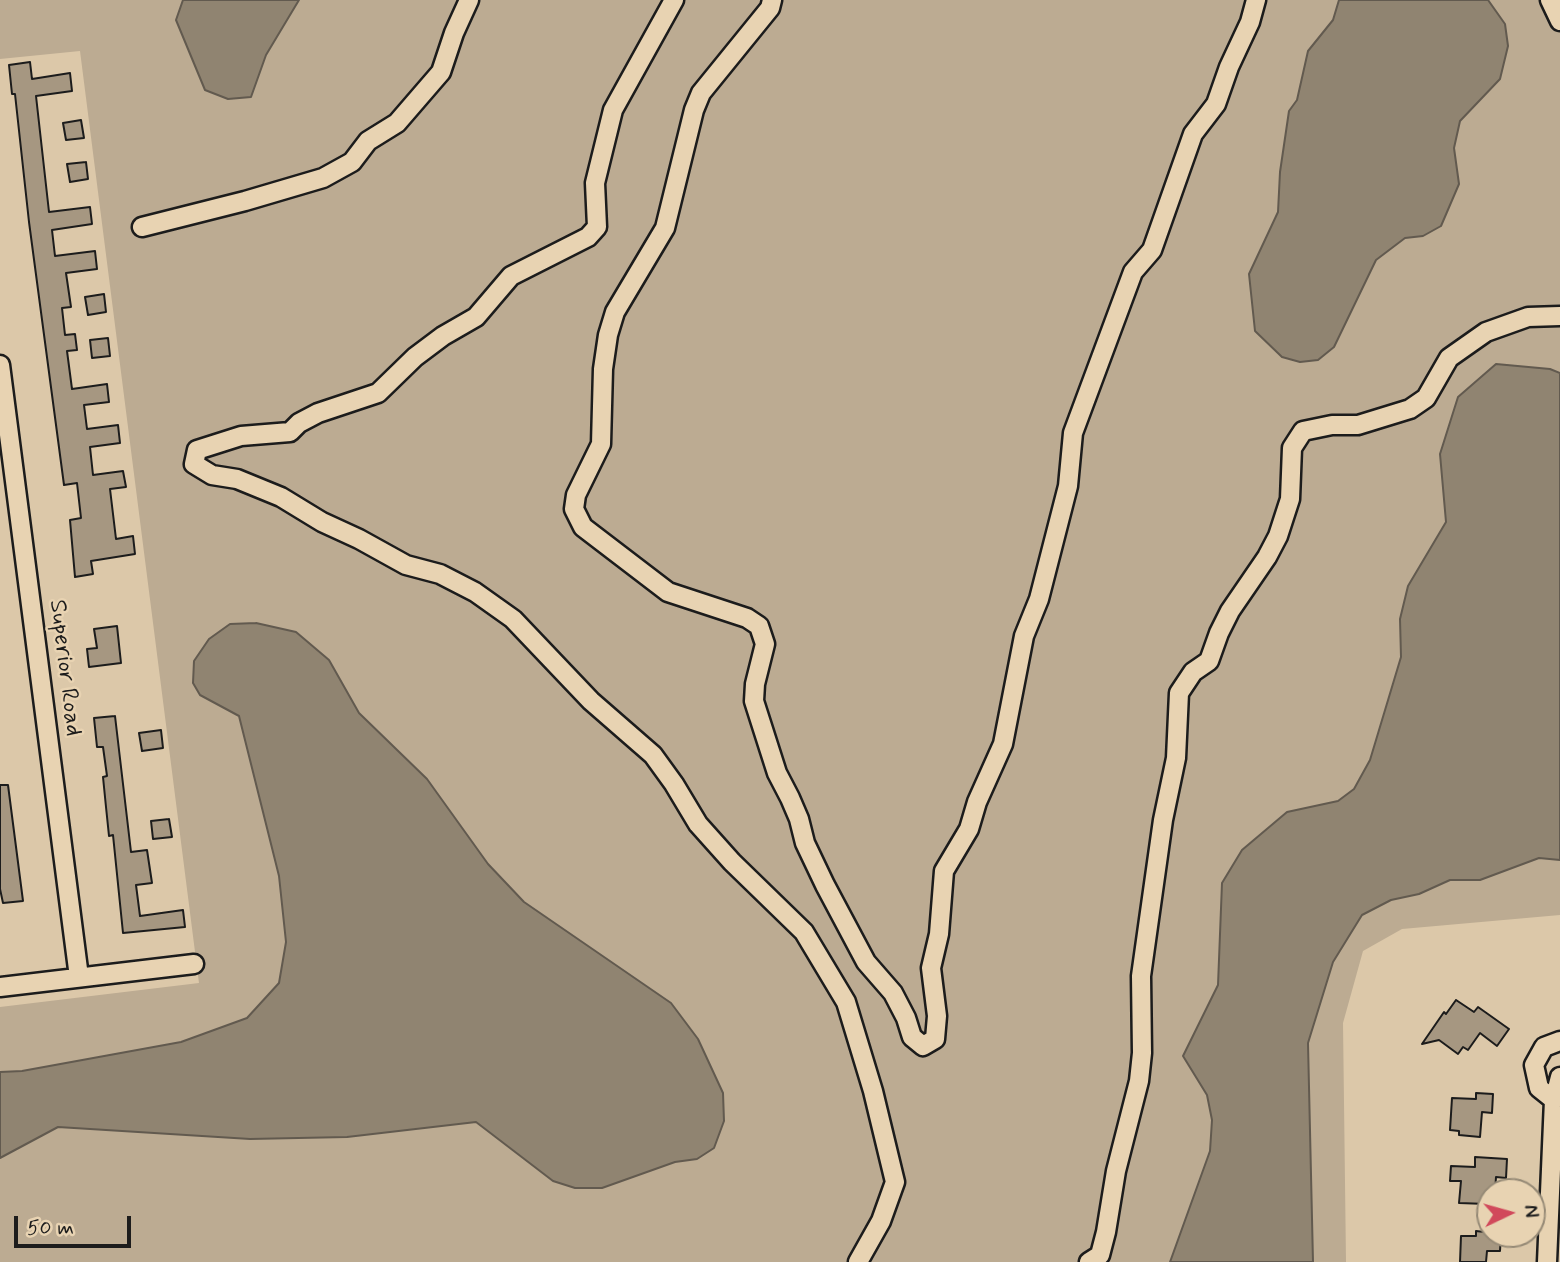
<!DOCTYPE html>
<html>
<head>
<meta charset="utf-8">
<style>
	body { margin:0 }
	#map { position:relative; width:1560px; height:1262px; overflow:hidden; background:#dcc8a9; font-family:Mynerve,sans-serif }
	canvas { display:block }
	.north { position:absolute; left:1476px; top:1178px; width:70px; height:70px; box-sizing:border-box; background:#e8d3b2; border:2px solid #968a76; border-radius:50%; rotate:85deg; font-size:19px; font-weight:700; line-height:28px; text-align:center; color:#1c1c1c }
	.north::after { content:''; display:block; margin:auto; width:24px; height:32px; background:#d1495b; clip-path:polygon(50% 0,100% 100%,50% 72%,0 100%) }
	.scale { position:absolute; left:14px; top:1216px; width:117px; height:32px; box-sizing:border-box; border:4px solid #1c1c1c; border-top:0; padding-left:9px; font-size:21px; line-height:24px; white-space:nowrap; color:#1c1c1c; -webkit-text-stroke:5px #e8d3b2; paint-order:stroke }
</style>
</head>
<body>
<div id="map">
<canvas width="1560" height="1262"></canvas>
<div class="north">N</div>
<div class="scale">50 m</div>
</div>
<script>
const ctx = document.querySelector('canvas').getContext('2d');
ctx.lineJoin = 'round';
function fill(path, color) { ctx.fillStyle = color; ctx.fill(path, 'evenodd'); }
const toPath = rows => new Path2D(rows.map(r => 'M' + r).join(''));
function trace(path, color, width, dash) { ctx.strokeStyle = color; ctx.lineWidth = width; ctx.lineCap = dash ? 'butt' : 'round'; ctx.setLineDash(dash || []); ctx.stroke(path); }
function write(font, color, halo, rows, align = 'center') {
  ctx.font = font + ' Mynerve,sans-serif'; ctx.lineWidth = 5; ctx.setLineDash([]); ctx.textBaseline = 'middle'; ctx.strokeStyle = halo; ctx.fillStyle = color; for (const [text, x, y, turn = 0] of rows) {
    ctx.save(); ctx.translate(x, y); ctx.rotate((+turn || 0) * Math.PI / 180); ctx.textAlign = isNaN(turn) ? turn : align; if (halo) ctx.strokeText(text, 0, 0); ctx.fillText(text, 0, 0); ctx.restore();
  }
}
fill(toPath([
	[0,0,1560,0,1560,915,1402,929,1363,951,1343,1023,1346,1262,0,1262,0,1007,199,983,80,51,0,59]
]), '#bcab92');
const water = toPath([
	[183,0,299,0,266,55,251,97,228,99,205,90,176,20,183,0],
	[1339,0,1488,0,1505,24,1508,46,1500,79,1460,121,1454,148,1459,184,1441,226,1423,236,1405,238,1376,260,1334,347,1318,360,1300,362,1282,357,1255,331,1249,274,1278,212,1280,172,1289,111,1297,100,1308,51,1333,20,1339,0],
	[1496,364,1550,369,1560,373,1560,860,1539,858,1480,880,1450,880,1419,894,1391,900,1362,915,1333,962,1308,1043,1313,1262,1170,1262,1210,1151,1212,1120,1207,1095,1183,1056,1218,985,1222,883,1242,850,1287,812,1338,801,1354,789,1370,760,1401,657,1400,619,1408,586,1446,522,1440,454,1458,397,1496,364],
	[256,623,296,632,329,660,359,713,427,779,488,864,524,902,671,1003,698,1039,723,1093,724,1121,714,1148,697,1159,675,1162,602,1188,575,1188,553,1181,476,1122,347,1137,250,1139,58,1127,0,1158,0,1072,22,1071,181,1042,247,1018,279,983,286,942,279,876,239,716,200,695,193,683,194,661,209,639,230,624,256,623]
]);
fill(water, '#908471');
trace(water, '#625a4f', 2);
const building = toPath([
	[30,62,32,79,70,73,72,91,36,96,49,212,90,207,92,224,52,230,55,256,95,251,97,269,66,273,71,307,62,308,65,335,75,334,77,350,67,351,72,389,107,384,109,402,84,405,87,429,118,425,120,443,90,447,93,475,123,471,126,487,110,489,116,539,133,536,135,554,91,561,93,574,75,577,70,520,81,518,77,483,64,485,29,222,15,94,12,94,9,65,30,62],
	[81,120,84,138,66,140,63,123,81,120],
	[86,162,88,179,70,182,67,164,86,162],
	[104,294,106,312,88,315,85,297,104,294],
	[108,338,110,356,92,358,90,340,108,338],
	[117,626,121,663,89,667,87,649,97,648,94,629,117,626],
	[115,716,131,852,147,850,152,883,136,885,140,916,183,910,185,927,123,933,113,835,109,836,106,807,103,777,107,776,103,747,97,747,94,718,115,716],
	[161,730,163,748,142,751,139,733,161,730],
	[0,785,8,785,23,901,3,903,0,889,0,785],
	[169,819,172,837,153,839,151,821,169,819],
	[1456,1000,1474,1012,1478,1007,1509,1029,1497,1046,1480,1033,1468,1050,1463,1047,1458,1054,1439,1040,1422,1044,1444,1012,1446,1014,1456,1000],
	[1476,1093,1493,1094,1492,1113,1482,1112,1480,1137,1459,1135,1459,1131,1450,1130,1452,1098,1476,1099,1476,1093],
	[1475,1157,1507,1159,1506,1178,1496,1177,1495,1192,1490,1192,1490,1200,1487,1200,1487,1204,1459,1203,1461,1181,1450,1181,1451,1166,1475,1167,1475,1157],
	[1476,1231,1501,1234,1500,1251,1487,1251,1486,1262,1460,1262,1461,1236,1476,1236,1476,1231]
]);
fill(building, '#a69781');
trace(building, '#1c1c1c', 2);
const minor = toPath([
	[674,0,613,110,595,183,597,227,588,237,511,276,476,317,443,336,415,357,378,393,318,413,299,423,290,432,241,436,197,450,194,464,212,475,237,479,281,497,322,522,359,539,406,565,440,574,475,592,513,619,591,701,653,755,674,784,698,824,732,862,804,932,846,1002,873,1091,895,1182,881,1221,858,1262],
	[772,0,770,8,701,93,694,110,665,228,615,312,608,335,603,369,601,444,576,495,574,509,583,527,668,592,747,618,759,626,765,644,755,684,754,701,777,773,790,798,799,819,805,843,825,885,866,962,893,993,906,1018,912,1037,923,1046,935,1039,937,1016,931,968,939,934,944,871,969,829,977,802,1003,744,1024,636,1039,599,1068,486,1073,433,1133,272,1152,250,1193,134,1216,104,1229,67,1250,22,1256,0],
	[1550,0,1560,21],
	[142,227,245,201,323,178,352,162,368,141,397,123,441,72,454,33,469,0],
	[0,365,79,977],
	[0,987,194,964],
	[1554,1100,1539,1088,1534,1065,1544,1047,1560,1041],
	[1089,1262,1100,1255,1106,1232,1116,1171,1139,1081,1142,1053,1141,976,1163,820,1176,758,1179,693,1193,672,1209,661,1219,633,1230,611,1267,557,1278,536,1290,499,1292,448,1303,431,1332,425,1358,425,1410,409,1426,398,1449,358,1486,332,1528,317,1560,316],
	[1547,1262,1554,1100,1560,1077]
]);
trace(minor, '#1c1c1c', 23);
trace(minor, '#e8d3b2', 18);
write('24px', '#1c1c1c', '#e8d3b2', [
	["Superior Road",64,668,83]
]);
</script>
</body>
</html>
